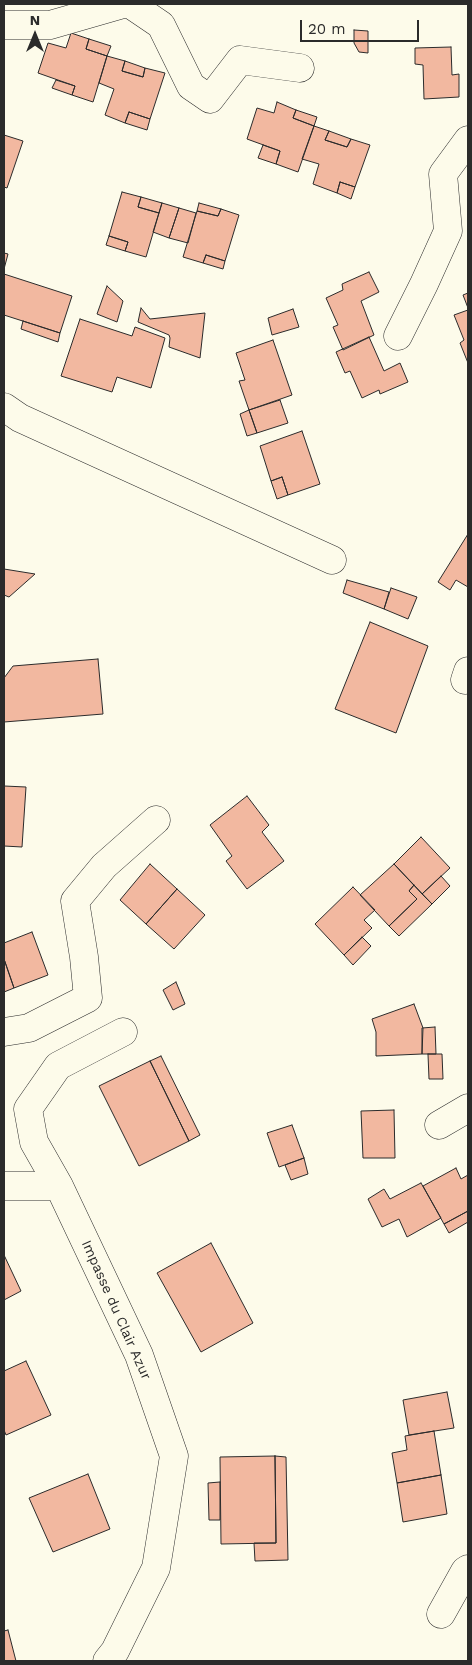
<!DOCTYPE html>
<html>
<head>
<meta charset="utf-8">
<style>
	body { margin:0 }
	#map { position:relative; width:472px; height:1665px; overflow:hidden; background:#fdfbea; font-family:"Work Sans",sans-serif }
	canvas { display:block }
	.frame { position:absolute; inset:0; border:5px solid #2b2b2b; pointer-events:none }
	.north { position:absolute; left:10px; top:10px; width:50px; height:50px; -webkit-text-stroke:4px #fdfbea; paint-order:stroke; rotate:0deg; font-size:14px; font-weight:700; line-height:20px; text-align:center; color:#2b2b2b }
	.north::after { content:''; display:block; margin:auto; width:18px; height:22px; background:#2b2b2b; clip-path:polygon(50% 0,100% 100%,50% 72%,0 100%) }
	.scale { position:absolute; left:300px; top:20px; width:119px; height:22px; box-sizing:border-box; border:2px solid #2b2b2b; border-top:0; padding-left:6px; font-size:15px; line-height:18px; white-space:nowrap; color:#2b2b2b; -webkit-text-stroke:4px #fdfbea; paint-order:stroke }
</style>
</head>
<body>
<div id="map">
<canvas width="472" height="1665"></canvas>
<div class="frame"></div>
<div class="north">N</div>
<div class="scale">20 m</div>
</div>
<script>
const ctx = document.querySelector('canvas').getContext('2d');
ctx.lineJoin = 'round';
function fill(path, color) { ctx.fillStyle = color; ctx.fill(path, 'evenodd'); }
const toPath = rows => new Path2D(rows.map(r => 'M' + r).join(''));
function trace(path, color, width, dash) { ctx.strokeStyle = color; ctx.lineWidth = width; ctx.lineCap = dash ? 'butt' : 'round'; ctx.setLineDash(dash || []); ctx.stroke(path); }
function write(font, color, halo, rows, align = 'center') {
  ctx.font = font + ' "Work Sans",sans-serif'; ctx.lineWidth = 4; ctx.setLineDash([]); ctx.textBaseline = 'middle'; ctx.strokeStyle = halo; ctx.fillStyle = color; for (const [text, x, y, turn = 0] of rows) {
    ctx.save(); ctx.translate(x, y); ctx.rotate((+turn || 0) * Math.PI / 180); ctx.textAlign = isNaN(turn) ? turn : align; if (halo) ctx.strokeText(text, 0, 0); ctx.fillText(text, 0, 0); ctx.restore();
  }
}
const building = toPath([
	[354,30,368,31,368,53,359,52,354,43,354,30],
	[71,33,89,39,86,49,107,56,93,102,72,95,75,86,38,73,48,43,66,48,71,33],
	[89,39,111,46,107,56,86,49,89,39],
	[451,47,452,75,459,74,459,97,424,99,423,65,415,64,415,48,451,47],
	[107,56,125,61,122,71,143,77,145,68,165,73,150,119,129,112,125,123,105,115,114,89,99,83,107,56],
	[125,61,145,68,143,77,122,71,125,61],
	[56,80,75,86,72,95,52,88,56,80],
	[277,102,296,110,293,118,314,126,298,172,276,164,280,151,247,139,257,108,274,113,277,102],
	[296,110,317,117,314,126,293,118,296,110],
	[129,112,150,119,147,130,125,123,129,112],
	[314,126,329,131,325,140,347,147,351,139,370,145,355,187,340,182,337,193,313,184,319,164,302,159,314,126],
	[329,131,351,139,347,147,325,140,329,131],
	[4,135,23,141,7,188,4,187,4,135],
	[263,145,280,151,276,164,258,158,263,145],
	[340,182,355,187,351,199,337,193,340,182],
	[122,192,141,197,138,207,159,213,146,257,125,251,128,242,109,236,122,192],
	[141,197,162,203,159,213,138,207,141,197],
	[162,203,179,208,169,238,153,232,162,203],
	[199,203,221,209,218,216,197,211,199,203],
	[179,208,196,213,188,243,169,238,179,208],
	[221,209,239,215,225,261,206,255,203,263,183,257,197,211,218,216,221,209],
	[109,236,128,242,125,251,106,245,109,236],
	[4,253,8,254,4,269,4,253],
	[206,255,225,261,223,269,203,263,206,255],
	[369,272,379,292,361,301,374,335,343,350,333,327,338,325,326,298,343,290,342,284,369,272],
	[4,274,72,296,60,333,4,315,4,274],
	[107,286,123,301,117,322,97,314,107,286],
	[468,293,468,308,463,295,468,293],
	[141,308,150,319,205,313,200,358,169,347,170,338,169,335,138,322,141,308],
	[293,309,299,327,272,335,268,318,293,309],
	[468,310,468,363,460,343,464,340,454,315,468,310],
	[80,319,132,336,135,327,165,338,151,388,117,377,112,392,61,376,80,319],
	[23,321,60,333,58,342,21,329,23,321],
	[369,337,384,371,400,363,408,382,380,394,379,390,362,398,350,371,345,373,336,352,369,337],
	[273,340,292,395,249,410,239,381,245,380,236,353,273,340],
	[280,400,288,423,257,433,249,410,280,400],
	[249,410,257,433,247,436,240,414,249,410],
	[302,431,320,484,288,495,282,477,271,481,260,446,302,431],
	[282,477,288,495,277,499,271,481,282,477],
	[468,534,468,587,456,580,450,590,438,582,468,534],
	[4,569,35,574,9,597,4,595,4,569],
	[347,580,389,592,384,609,343,593,347,580],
	[391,588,417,597,408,619,384,609,391,588],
	[370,622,428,646,396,733,335,709,370,622],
	[98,659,103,714,4,722,4,678,13,666,98,659],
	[4,786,26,787,22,847,4,846,4,786],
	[247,796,269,825,262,832,284,861,247,889,226,861,232,856,210,825,247,796],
	[421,837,450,868,422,894,394,864,421,837],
	[150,864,177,889,146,924,120,900,150,864],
	[394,864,414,885,409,891,417,899,389,926,360,895,394,864],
	[441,876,450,886,432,904,422,894,441,876],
	[414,885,432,904,399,936,389,926,417,899,409,891,414,885],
	[353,887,375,910,364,920,372,928,344,955,315,924,353,887],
	[177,889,205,915,174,949,146,924,177,889],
	[32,932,48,975,14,988,4,959,4,943,32,932],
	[362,937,371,946,353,965,344,955,362,937],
	[4,959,14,988,4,992,4,959],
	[176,982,185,1004,173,1010,163,990,176,982],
	[414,1004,423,1028,422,1054,376,1056,376,1032,372,1019,414,1004],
	[435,1027,436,1054,422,1054,422,1028,435,1027],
	[428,1054,442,1054,443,1079,429,1079,428,1054],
	[161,1056,200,1135,189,1141,150,1061,161,1056],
	[150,1061,189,1141,139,1166,99,1086,150,1061],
	[394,1110,395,1158,363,1158,361,1111,394,1110],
	[292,1125,304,1158,279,1167,267,1133,292,1125],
	[304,1158,308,1174,291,1180,285,1165,304,1158],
	[456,1168,461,1179,468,1175,468,1211,444,1224,423,1186,456,1168],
	[421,1183,441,1218,407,1237,399,1219,382,1227,368,1199,384,1189,390,1199,421,1183],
	[468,1211,468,1222,449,1233,444,1224,468,1211],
	[211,1243,253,1323,201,1352,157,1273,211,1243],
	[4,1255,21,1291,4,1300,4,1255],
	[26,1361,51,1415,6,1435,4,1430,4,1371,26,1361],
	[447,1392,454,1428,409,1435,403,1400,447,1392],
	[434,1431,441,1475,397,1483,392,1453,407,1450,405,1436,434,1431],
	[275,1456,286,1457,288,1560,255,1561,254,1543,276,1543,275,1456],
	[275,1456,276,1543,221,1544,220,1457,275,1456],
	[88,1474,110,1529,53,1552,29,1498,88,1474],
	[441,1475,447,1514,403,1522,397,1483,441,1475],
	[220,1482,220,1520,209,1520,208,1483,220,1482],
	[8,1630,16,1661,4,1661,4,1631,8,1630]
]);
fill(building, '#f2b8a0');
trace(building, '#2b2b2b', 1);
const minor = toPath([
	[130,4,161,25,191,86,210,99,240,60,300,68],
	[4,25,50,25,123,4],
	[398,336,424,284,448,231,443,174,468,140],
	[4,407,20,418,332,560],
	[465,680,468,671],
	[4,1032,29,1028,88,998,84,957,75,901,104,866,156,820],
	[439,1125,468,1108],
	[4,1186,59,1186],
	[441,1614,465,1571,468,1569],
	[107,1661,115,1651,156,1568,174,1456,139,1355,59,1186,34,1142,28,1109,58,1066,123,1032]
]);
trace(minor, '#2b2b2b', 29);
trace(minor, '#fdfbea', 28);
write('14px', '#2b2b2b', '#fdfbea', [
	["Impasse du Clair Azur",116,1310,66]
]);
</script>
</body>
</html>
